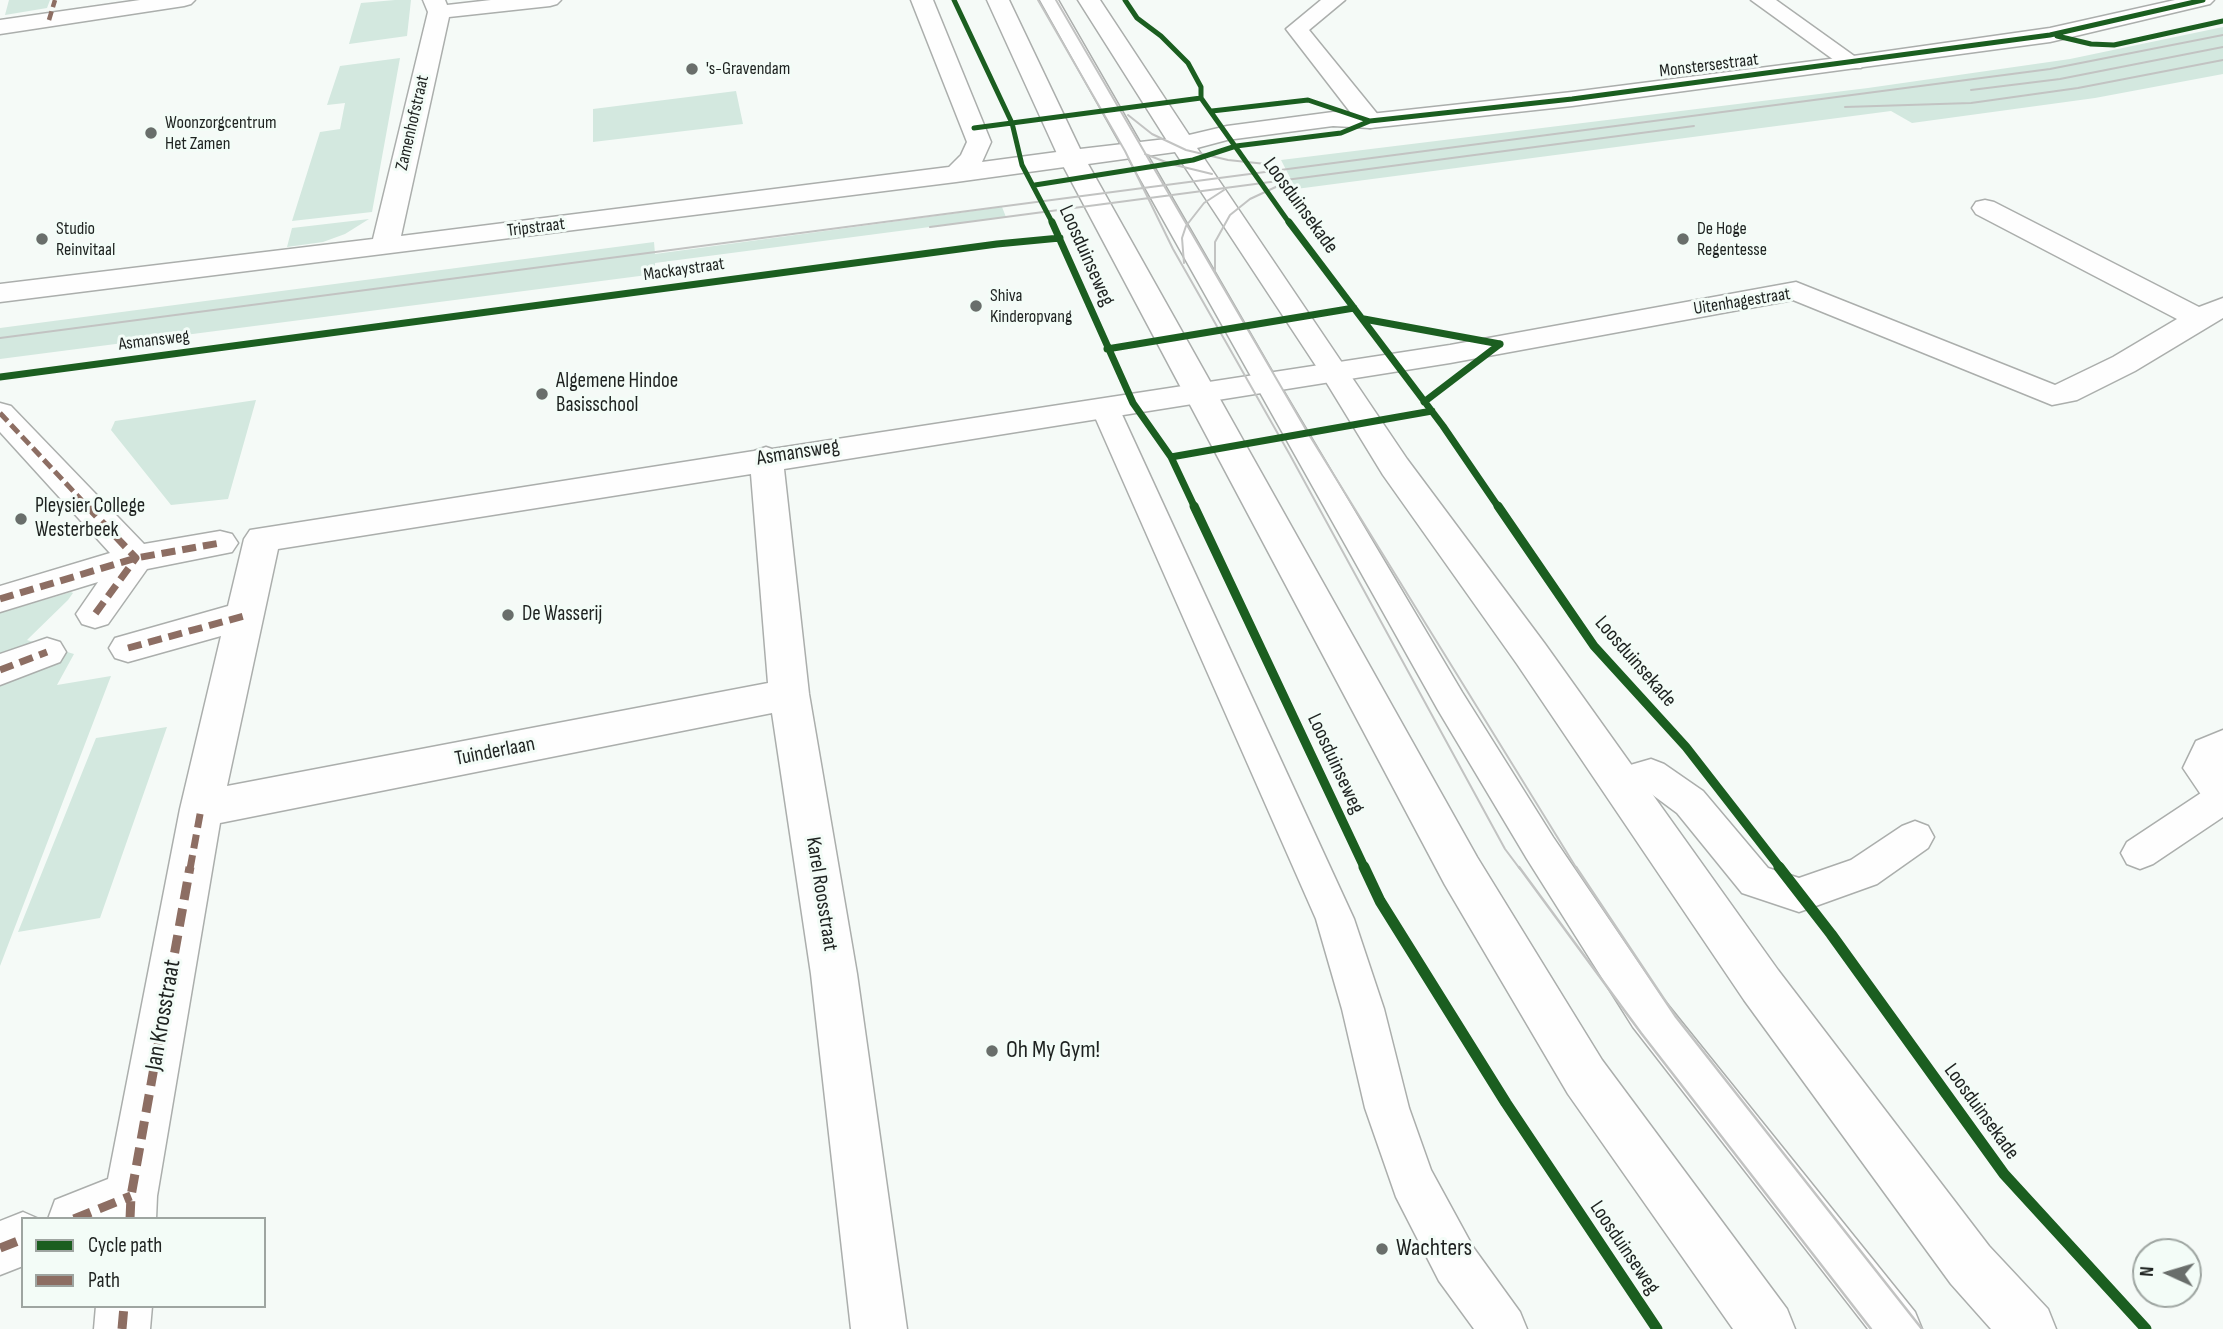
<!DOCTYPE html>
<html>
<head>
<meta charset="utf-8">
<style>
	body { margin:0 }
	#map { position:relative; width:2223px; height:1329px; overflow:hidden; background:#f5faf7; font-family:"Sofia Sans Condensed",sans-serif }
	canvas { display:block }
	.legend { position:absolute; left:21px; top:1217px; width:245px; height:91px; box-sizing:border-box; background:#f3fcf7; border:2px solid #9ea5a1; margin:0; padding:9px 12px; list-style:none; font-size:21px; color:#1e2220 }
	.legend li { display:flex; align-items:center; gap:14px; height:35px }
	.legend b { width:35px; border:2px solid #9ea5a1 }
	.north { position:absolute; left:2132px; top:1238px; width:70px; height:70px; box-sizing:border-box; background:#f3fcf7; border:2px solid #9ea5a1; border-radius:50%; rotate:274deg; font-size:19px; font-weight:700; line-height:28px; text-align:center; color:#1e2220 }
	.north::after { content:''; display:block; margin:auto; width:24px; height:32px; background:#696e6b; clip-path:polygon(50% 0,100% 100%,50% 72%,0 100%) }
</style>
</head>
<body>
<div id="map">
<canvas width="2223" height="1329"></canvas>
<ul class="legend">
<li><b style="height:9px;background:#1b5e20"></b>Cycle path</li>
<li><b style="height:9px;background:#8d6e63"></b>Path</li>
</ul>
<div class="north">N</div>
</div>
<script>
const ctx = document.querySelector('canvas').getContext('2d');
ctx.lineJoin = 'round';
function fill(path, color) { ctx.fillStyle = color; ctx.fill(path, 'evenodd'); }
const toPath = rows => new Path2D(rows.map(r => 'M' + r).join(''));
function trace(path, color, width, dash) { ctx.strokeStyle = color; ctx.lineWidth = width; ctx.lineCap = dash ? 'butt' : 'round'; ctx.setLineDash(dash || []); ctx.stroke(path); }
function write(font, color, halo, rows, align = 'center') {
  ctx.font = font + ' "Sofia Sans Condensed",sans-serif'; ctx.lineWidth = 6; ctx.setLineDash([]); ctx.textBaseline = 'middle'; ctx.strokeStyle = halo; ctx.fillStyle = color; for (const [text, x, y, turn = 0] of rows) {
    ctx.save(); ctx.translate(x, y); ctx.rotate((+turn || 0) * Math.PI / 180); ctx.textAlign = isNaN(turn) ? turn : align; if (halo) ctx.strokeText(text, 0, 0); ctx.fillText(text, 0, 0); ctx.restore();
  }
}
fill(toPath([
	[9,0,50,0,47,8,5,15],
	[395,0,411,0,407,36,349,44,361,3],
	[2223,27,2223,74,2095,98,1912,123,1891,111,1296,189,1281,160,1868,88,2070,59],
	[400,58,372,212,292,221,320,132,340,129,345,103,327,105,340,66],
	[736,91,743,124,593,142,593,109],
	[1002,207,1006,217,655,263,655,274,0,359,0,328,654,242,655,254],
	[369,219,345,234,323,242,287,247,292,228],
	[256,400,228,499,171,505,111,430,115,421],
	[71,592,73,593,68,600,27,640,74,654,57,685,111,676,0,966,0,613],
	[167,727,100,918,18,932,96,738]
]), '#d3e8df');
const lane = toPath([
	[1040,0,1058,0,1278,382,1462,692,1553,837,1663,999,1915,1312,1922,1329,1868,1329,1633,1027,1527,859,1438,710,1040,0],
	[1105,399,1115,402,1119,408,1354,919,1384,1009,1409,1108,1431,1170,1473,1247,1520,1312,1527,1329,1474,1329,1439,1281,1396,1197,1365,1108,1342,1009,1316,919,1091,408,1095,402,1105,399],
	[1651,759,1664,764,1703,791,1768,868,1799,878,1851,860,1902,826,1915,821,1928,826,1934,837,1928,848,1877,884,1799,912,1742,893,1677,813,1646,790,1619,797,1606,792,1601,782,1606,772,1651,759],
	[2223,783,2223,817,2153,864,2140,869,2127,864,2121,853,2127,842,2210,787,2223,783]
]);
const street = toPath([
	[140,0,195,0,191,4,184,6,0,34,0,20,140,0],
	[423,0,445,0,447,5,491,0,561,0,557,4,550,6,449,17,401,236,949,167,961,155,967,142,911,0,933,0,991,142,982,162,1072,150,1081,153,1085,158,1081,163,1072,166,956,182,0,302,0,284,373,239,428,12,423,0],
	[1321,0,1345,0,1309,30,1379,116,1382,121,1379,126,1370,128,1361,126,1286,29,1321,0],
	[1751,0,1776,0,1864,63,1861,68,1845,68,1751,0],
	[1985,200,1994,202,2199,307,2223,298,2223,318,2135,371,2077,400,2052,405,1793,300,1450,363,784,469,809,694,857,974,907,1329,851,1329,811,974,772,713,220,823,157,1196,156,1219,48,1219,55,1200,108,1179,180,809,221,636,128,662,115,658,109,648,115,638,228,606,244,539,250,530,754,451,766,447,772,449,1450,345,1796,282,2055,385,2113,357,2177,319,1976,214,1972,208,1976,202,1985,200],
	[751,474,768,683,227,786,278,549,751,474],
	[0,403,11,406,144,544,220,531,232,534,238,543,232,552,147,569,108,624,95,628,82,624,76,614,98,582,0,612,0,586,110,553,0,432,0,403],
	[47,638,60,642,66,652,60,662,0,685,0,654,47,638],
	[2223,730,2223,810,2208,805,2183,768,2196,741,2223,730],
	[23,1212,39,1219,23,1219,23,1266,0,1275,0,1221,23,1212],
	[96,1306,152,1306,150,1329,94,1329,96,1306]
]);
const secondary = toPath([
	[987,0,1009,0,1080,149,1166,139,1078,0,1100,0,1189,135,1227,126,1333,112,1370,114,1572,92,1853,56,2050,28,2175,0,2214,0,2210,4,2050,42,1572,106,1370,128,1333,126,1227,140,1197,148,1407,459,1545,644,1778,970,1989,1246,2048,1309,2056,1329,1991,1329,1951,1284,1744,1000,1517,664,1383,475,1320,372,1175,152,1088,164,1477,857,1602,1060,1787,1309,1795,1329,1733,1329,1568,1094,1445,885,1059,158,987,0]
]);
trace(lane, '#abaeac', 3);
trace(street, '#abaeac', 3);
trace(secondary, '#abaeac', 3);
fill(lane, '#fefefe');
fill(street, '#fefefe');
fill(secondary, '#fefefe');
trace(toPath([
	[1038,0,1125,151,1173,249,1290,455,1505,849,1520,869],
	[1056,0,1308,433,1577,869],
	[1971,90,2060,79,2223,47],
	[1845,107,1971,103,2078,88,2223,60],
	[1128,115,1152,134,1186,150,1228,160,1266,164],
	[1145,154,1171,164,1212,174],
	[930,227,1694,126],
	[1184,263,1182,238,1186,226,1204,203,1224,190],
	[1215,271,1215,242,1230,215,1250,199,1280,185],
	[0,338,2050,69,2223,35]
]), '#c2c3c2', 2);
trace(toPath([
	[1519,867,1641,1033,1871,1329],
	[1576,867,1676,1017,1922,1329]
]), '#c2c3c2', 2.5);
trace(toPath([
	[49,20,55,0]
]), '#8d6e63', 4.5, [9, 4.5]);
trace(toPath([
	[0,413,89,508]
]), '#8d6e63', 5, [11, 5]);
trace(toPath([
	[87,506,136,558,95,614],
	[0,599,136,558,220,543],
	[128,648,244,616],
	[0,670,47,652],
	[190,869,201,809]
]), '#8d6e63', 7, [14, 7]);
trace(toPath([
	[74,1219,131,1196],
	[130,1219,131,1196,190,867],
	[0,1248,23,1239],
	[122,1329,124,1306]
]), '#8d6e63', 9, [18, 9]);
trace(toPath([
	[954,0,1012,123,1022,165,1053,224],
	[1125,0,1137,18,1161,36,1188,63,1201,87,1201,98,1290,224],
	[2057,36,2091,44,2114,45,2223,21],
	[1212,111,1308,100,1370,121],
	[974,128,1201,98],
	[1035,185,1193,160,1236,146,1341,133,1370,121,1572,99,2050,35,2203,0]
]), '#1b5e20', 5);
trace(toPath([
	[1052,222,1133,403,1171,457,1195,508],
	[1289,222,1443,426,1499,508],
	[1364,319,1500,344],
	[1107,349,1354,308],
	[0,377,997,244,1060,238],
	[1424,402,1500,344],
	[1171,457,1432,411]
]), '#1b5e20', 7);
trace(toPath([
	[1194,506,1365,869],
	[1498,506,1594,646,1686,747,1781,869]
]), '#1b5e20', 9);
trace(toPath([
	[1364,867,1380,901,1506,1103,1657,1329],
	[1779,867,1831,934,2004,1174,2146,1329]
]), '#1b5e20', 11);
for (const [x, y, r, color] of [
	[692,69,7,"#696e6b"],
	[151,133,7,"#696e6b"],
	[42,239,7,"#696e6b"],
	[1683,239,7,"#696e6b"],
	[976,306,7,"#696e6b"],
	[542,394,7,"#696e6b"],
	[21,519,7,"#696e6b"],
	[508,615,7,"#696e6b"],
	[992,1051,7,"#696e6b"],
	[1382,1249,7,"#696e6b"]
]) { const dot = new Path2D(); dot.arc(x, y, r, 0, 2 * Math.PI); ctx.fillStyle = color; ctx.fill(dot); trace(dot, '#f3fcf7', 2.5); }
write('18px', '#1e2220', '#f3fcf7', [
	["Monstersestraat",1709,66,-7],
	["Zamenhofstraat",413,123,-77],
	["Tripstraat",536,228,-7],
	["Mackaystraat",684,270,-8],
	["Uitenhagestraat",1742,302,-9],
	["Asmansweg",154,341,-7]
]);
write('18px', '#1e2220', '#f3fcf7', [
	["'s-Gravendam",706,69],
	["Woonzorgcentrum",165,123],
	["Het Zamen",165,144],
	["Studio",56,229],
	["Reinvitaal",56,250],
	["De Hoge",1697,229],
	["Regentesse",1697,250],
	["Shiva",990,296],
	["Kinderopvang",990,317]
], 'left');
write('21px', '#1e2220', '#f3fcf7', [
	["Loosduinsekade",1300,206,54],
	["Loosduinseweg",1086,256,66],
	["Asmansweg",798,453,-9],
	["Loosduinsekade",1635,662,49],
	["Tuinderlaan",495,752,-11],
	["Loosduinseweg",1335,764,65],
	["Karel Roosstraat",821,894,81],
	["Loosduinsekade",1981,1112,54],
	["Loosduinseweg",1624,1248,56]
]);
write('21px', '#1e2220', '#f3fcf7', [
	["Algemene Hindoe",556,382],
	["Basisschool",556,406],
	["Pleysier College",35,507],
	["Westerbeek",35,531],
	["De Wasserij",522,615]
], 'left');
write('24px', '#1e2220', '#f3fcf7', [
	["Jan Krosstraat",164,1015,-80]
]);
write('24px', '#1e2220', '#f3fcf7', [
	["Oh My Gym!",1006,1051],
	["Wachters",1396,1249]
], 'left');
</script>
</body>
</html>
